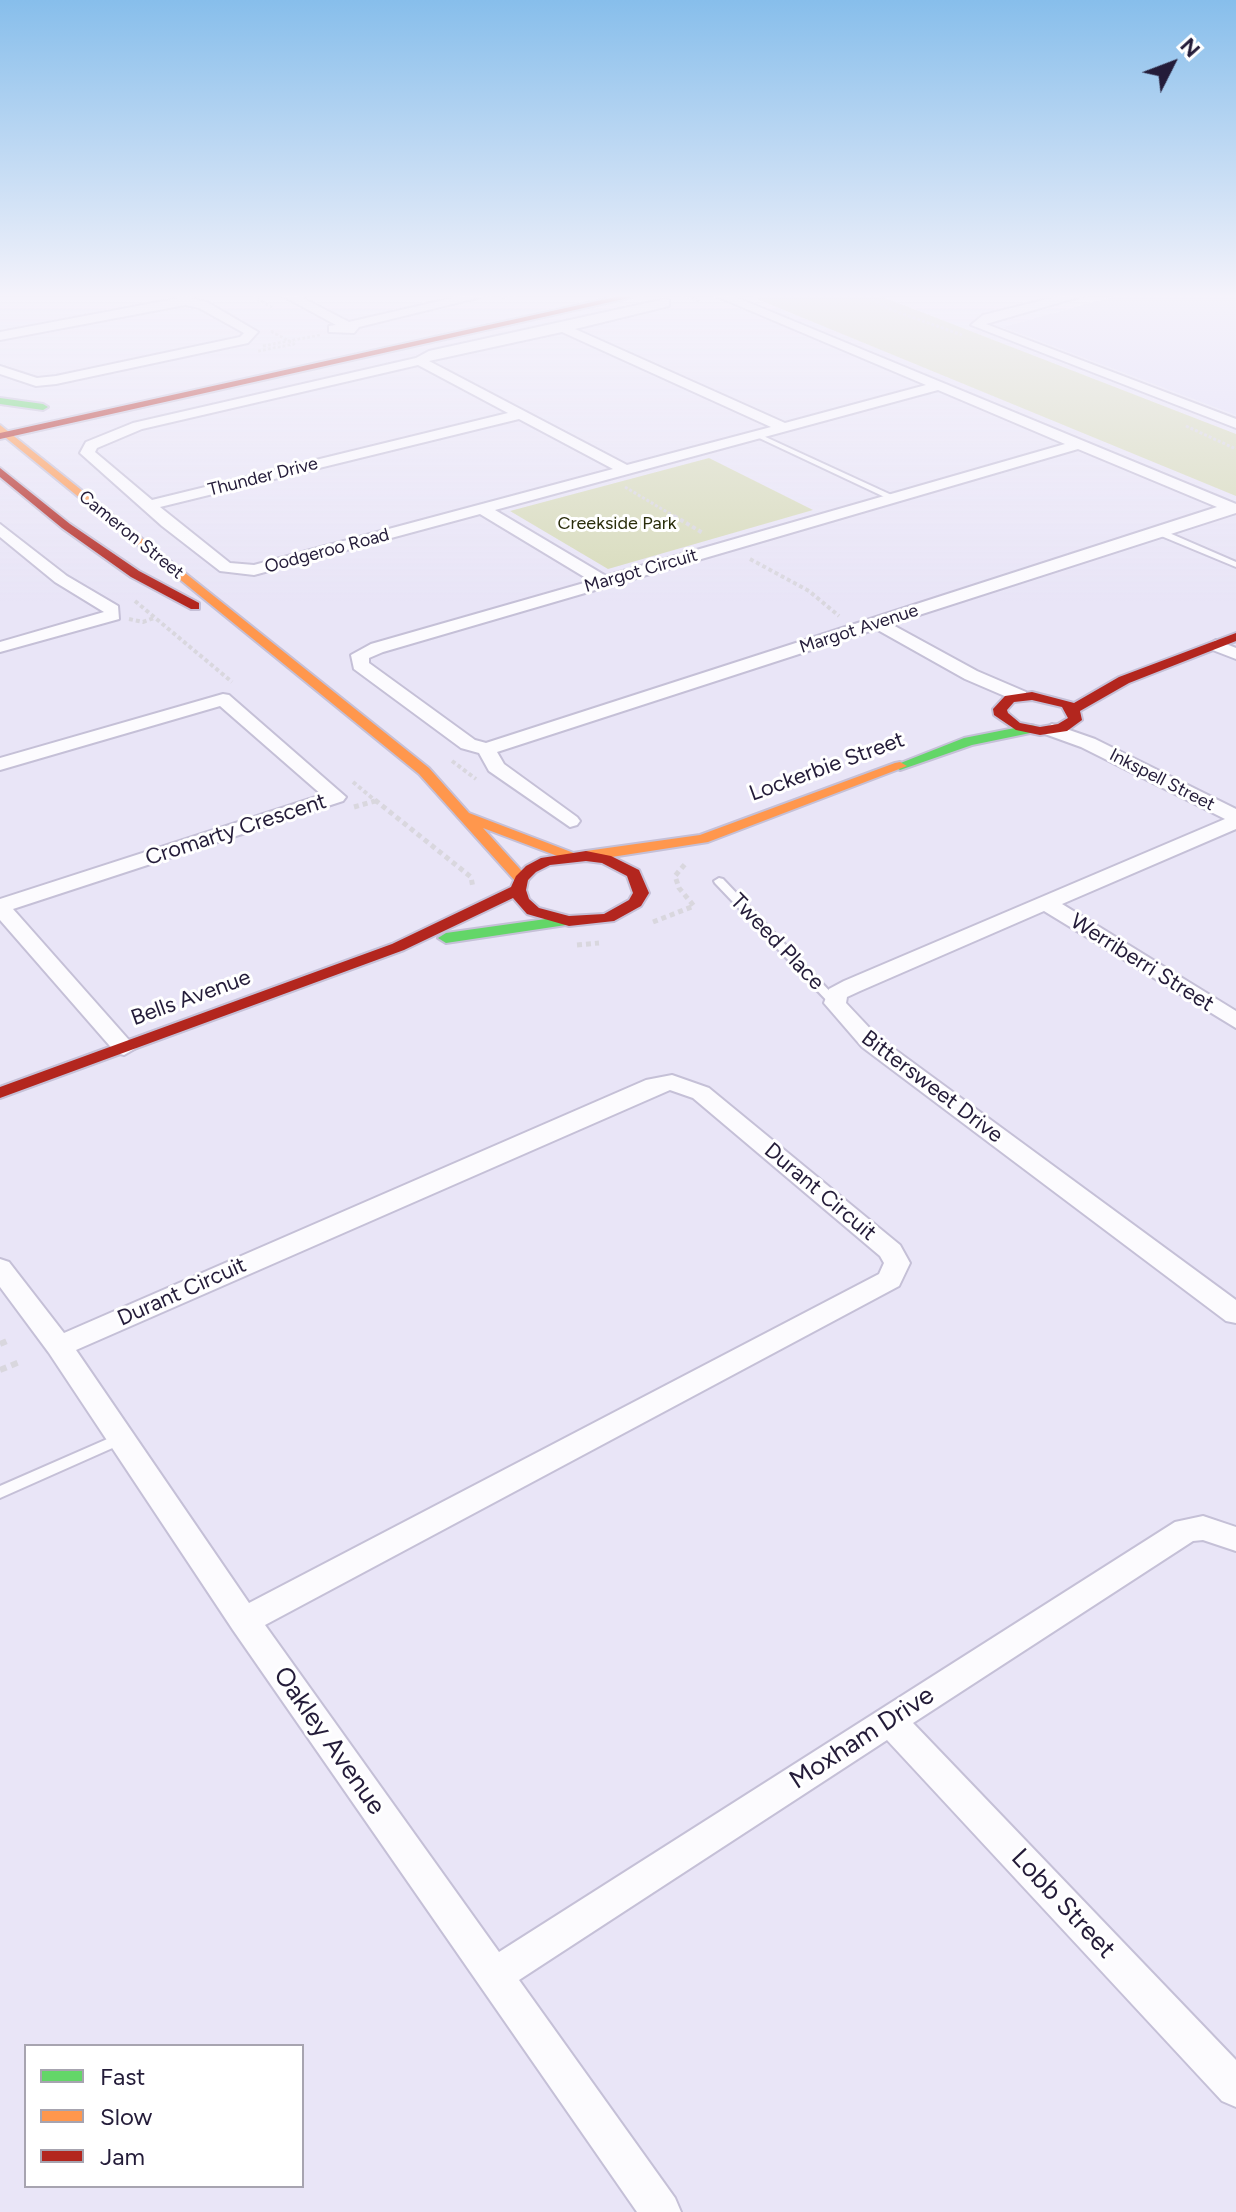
<!DOCTYPE html>
<html>
<head>
<meta charset="utf-8">
<style>
	body { margin:0 }
	#map { position:relative; width:1236px; height:2212px; overflow:hidden; background:#e9e5f7; font-family:Figtree,sans-serif }
	canvas { display:block }
	.legend { position:absolute; left:24px; top:2044px; width:280px; height:144px; box-sizing:border-box; background:#fff; border:2px solid #a7a4b0; margin:0; padding:10px 14px; list-style:none; font-size:24px; color:#241c39 }
	.legend li { display:flex; align-items:center; gap:16px; height:40px }
	.legend b { width:40px; border:2px solid #a7a4b0 }
	.north { position:absolute; left:1132px; top:24px; width:80px; height:80px; -webkit-text-stroke:6px #fff; paint-order:stroke; rotate:48deg; font-size:22px; font-weight:700; line-height:32px; text-align:center; color:#241c39 }
	.north::after { content:''; display:block; margin:auto; width:28px; height:36px; background:#241c39; clip-path:polygon(50% 0,100% 100%,50% 72%,0 100%) }
</style>
</head>
<body>
<div id="map">
<canvas width="1236" height="2212"></canvas>
<ul class="legend">
<li><b style="height:10px;background:#63d668"></b>Fast</li>
<li><b style="height:10px;background:#ff974d"></b>Slow</li>
<li><b style="height:10px;background:#b3261e"></b>Jam</li>
</ul>
<div class="north">N</div>
</div>
<script>
const ctx = document.querySelector('canvas').getContext('2d');
ctx.lineJoin = 'round';
function fill(path, color) { ctx.fillStyle = color; ctx.fill(path, 'evenodd'); }
const toPath = rows => new Path2D(rows.map(r => 'M' + r).join(''));
function trace(path, color, width, dash) { ctx.strokeStyle = color; ctx.lineWidth = width; ctx.lineCap = dash ? 'butt' : 'round'; ctx.setLineDash(dash || []); ctx.stroke(path); }
function write(font, color, halo, rows, align = 'center') {
  ctx.font = font + ' Figtree,sans-serif'; ctx.lineWidth = 6; ctx.setLineDash([]); ctx.textBaseline = 'middle'; ctx.strokeStyle = halo; ctx.fillStyle = color; for (const [text, x, y, turn = 0] of rows) {
    ctx.save(); ctx.translate(x, y); ctx.rotate((+turn || 0) * Math.PI / 180); ctx.textAlign = isNaN(turn) ? turn : align; if (halo) ctx.strokeText(text, 0, 0); ctx.fillText(text, 0, 0); ctx.restore();
  }
}
fill(toPath([
	[1123,294,1236,294,1236,415,1003,327]
]), '#e2ddf8');
fill(toPath([
	[745,294,875,294,1236,434,1236,496],
	[709,458,813,510,608,569,510,511]
]), '#d7dbb9');
const lane = toPath([
	[755,434,759,434,898,498,891,500,755,436,755,434],
	[1154,529,1160,529,1236,562,1236,567,1154,533,1154,529],
	[719,878,723,879,839,1001,841,1003,839,1005,831,1005,715,883,714,881,719,878],
	[121,1433,126,1434,128,1438,126,1442,0,1498,0,1486,121,1433]
]);
const street = toPath([
	[279,294,295,294,349,322,470,294,493,294,359,327,354,333,329,332,329,326,336,325,279,294],
	[711,294,728,294,1236,504,1236,513,891,624,977,671,1026,692,1026,700,1014,700,965,679,876,629,497,752,504,764,577,817,580,821,577,825,570,827,489,771,479,753,461,748,354,669,351,655,371,644,591,581,480,514,254,575,220,571,162,526,80,453,86,442,133,423,416,358,429,351,665,299,669,300,669,306,575,329,785,423,926,385,711,294],
	[562,332,771,427,627,465,429,361,562,332],
	[418,365,508,413,152,500,95,452,97,448,142,429,418,365],
	[938,390,1065,444,606,576,495,510,938,390],
	[519,419,613,469,254,565,230,563,160,507,519,419],
	[1078,449,1217,507,486,743,475,740,369,663,369,658,383,652,1078,449],
	[1068,294,1089,294,986,324,1236,419,1236,428,971,325,983,315,1068,294],
	[185,297,207,302,258,332,248,343,56,384,36,386,0,374,0,366,37,378,56,376,240,337,244,333,199,308,185,305,0,340,0,332,185,297],
	[0,524,67,576,118,606,119,619,0,652,0,642,104,612,55,582,0,537,0,524],
	[1216,640,1236,648,1236,659,1210,649,1207,645,1216,640],
	[223,694,229,695,346,797,343,801,13,909,136,1048,124,1055,116,1053,0,920,0,899,322,795,220,706,0,770,0,758,223,694],
	[1052,724,1095,739,1236,809,1236,829,1062,904,1236,1011,1236,1028,1044,911,860,991,847,997,846,1003,878,1037,1236,1300,1236,1323,1226,1321,862,1047,824,1003,829,989,844,981,1225,819,1081,747,1045,734,1043,730,1052,724],
	[672,1075,709,1088,900,1245,910,1263,899,1286,265,1625,499,1952,1175,1522,1203,1516,1236,1527,1236,1551,1203,1540,1193,1541,913,1723,1236,2060,1236,2107,1222,2101,887,1740,519,1980,675,2198,681,2212,637,2212,233,1630,49,1353,0,1287,0,1259,9,1262,64,1333,646,1080,672,1075],
	[670,1090,693,1098,880,1256,884,1263,879,1274,249,1603,76,1350,670,1090]
]);
const fast = toPath([
	[0,398,43,404,48,407,43,410,0,404,0,398],
	[1030,725,1035,726,1035,732,972,745,900,770,893,766,964,738,1030,725],
	[560,917,568,922,566,925,446,943,438,938,446,933,560,917]
]);
const slow = toPath([
	[0,425,429,768,469,813,579,855,586,851,700,835,895,763,900,762,907,766,708,842,586,861,580,858,568,860,483,828,529,879,526,882,516,882,419,774,0,433,0,425]
]);
const jam = toPath([
	[629,294,646,294,0,439,0,433,629,294],
	[0,468,70,524,139,571,199,603,199,609,191,609,131,577,62,528,0,477,0,468],
	[1236,633,1236,641,1129,683,1080,711,1082,720,1067,731,1040,735,1016,730,994,715,993,709,1005,696,1032,692,1074,703,1119,677,1236,633],
	[1032,700,1062,707,1068,718,1058,724,1040,727,1020,723,1008,713,1007,710,1014,702,1032,700],
	[586,851,611,856,639,870,649,893,641,906,614,921,569,926,527,914,513,898,404,950,0,1098,0,1087,392,944,511,887,516,876,526,866,541,858,586,851],
	[586,861,602,863,627,876,633,893,629,900,604,914,569,916,539,908,529,899,526,890,528,880,536,872,550,865,586,861]
]);
trace(lane, '#c5c0d7', 4);
trace(street, '#c5c0d7', 4);
trace(fast, '#c5c0d7', 4);
trace(slow, '#c5c0d7', 4);
trace(jam, '#c5c0d7', 4);
trace(toPath([
	[248,294,272,307],
	[863,294,892,310,962,335],
	[682,295,700,301],
	[502,298,521,294],
	[263,346,320,335],
	[258,351,294,344,269,330],
	[1186,426,1236,449],
	[625,487,677,518]
]), '#d9d7de', 3, [3, 2]);
trace(toPath([
	[674,516,703,533],
	[750,559,809,591,839,616],
	[135,601,232,682],
	[129,619,143,622,154,618],
	[452,761,476,779],
	[353,782,377,802]
]), '#d9d7de', 4, [4, 3]);
trace(toPath([
	[375,800,471,877,473,888],
	[354,807,375,801],
	[653,922,694,906,679,888,675,876,686,863],
	[577,945,599,943]
]), '#d9d7de', 5, [5, 4]);
trace(toPath([
	[0,1344,9,1340],
	[0,1370,22,1361]
]), '#d9d7de', 6, [7, 5]);
fill(lane, '#fcfbfe');
fill(street, '#fcfbfe');
fill(fast, '#63d668');
fill(slow, '#ff974d');
fill(jam, '#b3261e');
const sky = ctx.createLinearGradient(0, 0, 0, 604);
sky.addColorStop(0, '#87beeb');
sky.addColorStop(0.49, '#f5f3fb');
sky.addColorStop(1, '#f5f3fb00');
ctx.fillStyle = sky;
ctx.fillRect(0, 0, 1236, 604);
write('18px', '#241c39', '#fff', [
	["Thunder Drive",263,477,-14],
	["Cameron Street",131,535,39],
	["Oodgeroo Road",327,551,-15],
	["Margot Circuit",641,571,-16],
	["Margot Avenue",859,629,-18],
	["Inkspell Street",1162,780,27]
]);
write('18px', '#2a2d0b', '#fff', [
	["Creekside Park",617,524]
]);
write('22px', '#241c39', '#fff', [
	["Lockerbie Street",827,767,-20],
	["Cromarty Crescent",236,830,-18],
	["Tweed Place",777,942,46],
	["Werriberri Street",1142,963,32],
	["Bells Avenue",191,998,-20],
	["Bittersweet Drive",932,1087,37],
	["Durant Circuit",820,1192,40],
	["Durant Circuit",182,1292,-24]
]);
write('26px', '#241c39', '#fff', [
	["Moxham Drive",862,1738,-33],
	["Oakley Avenue",329,1741,55],
	["Lobb Street",1063,1904,47]
]);
</script>
</body>
</html>
